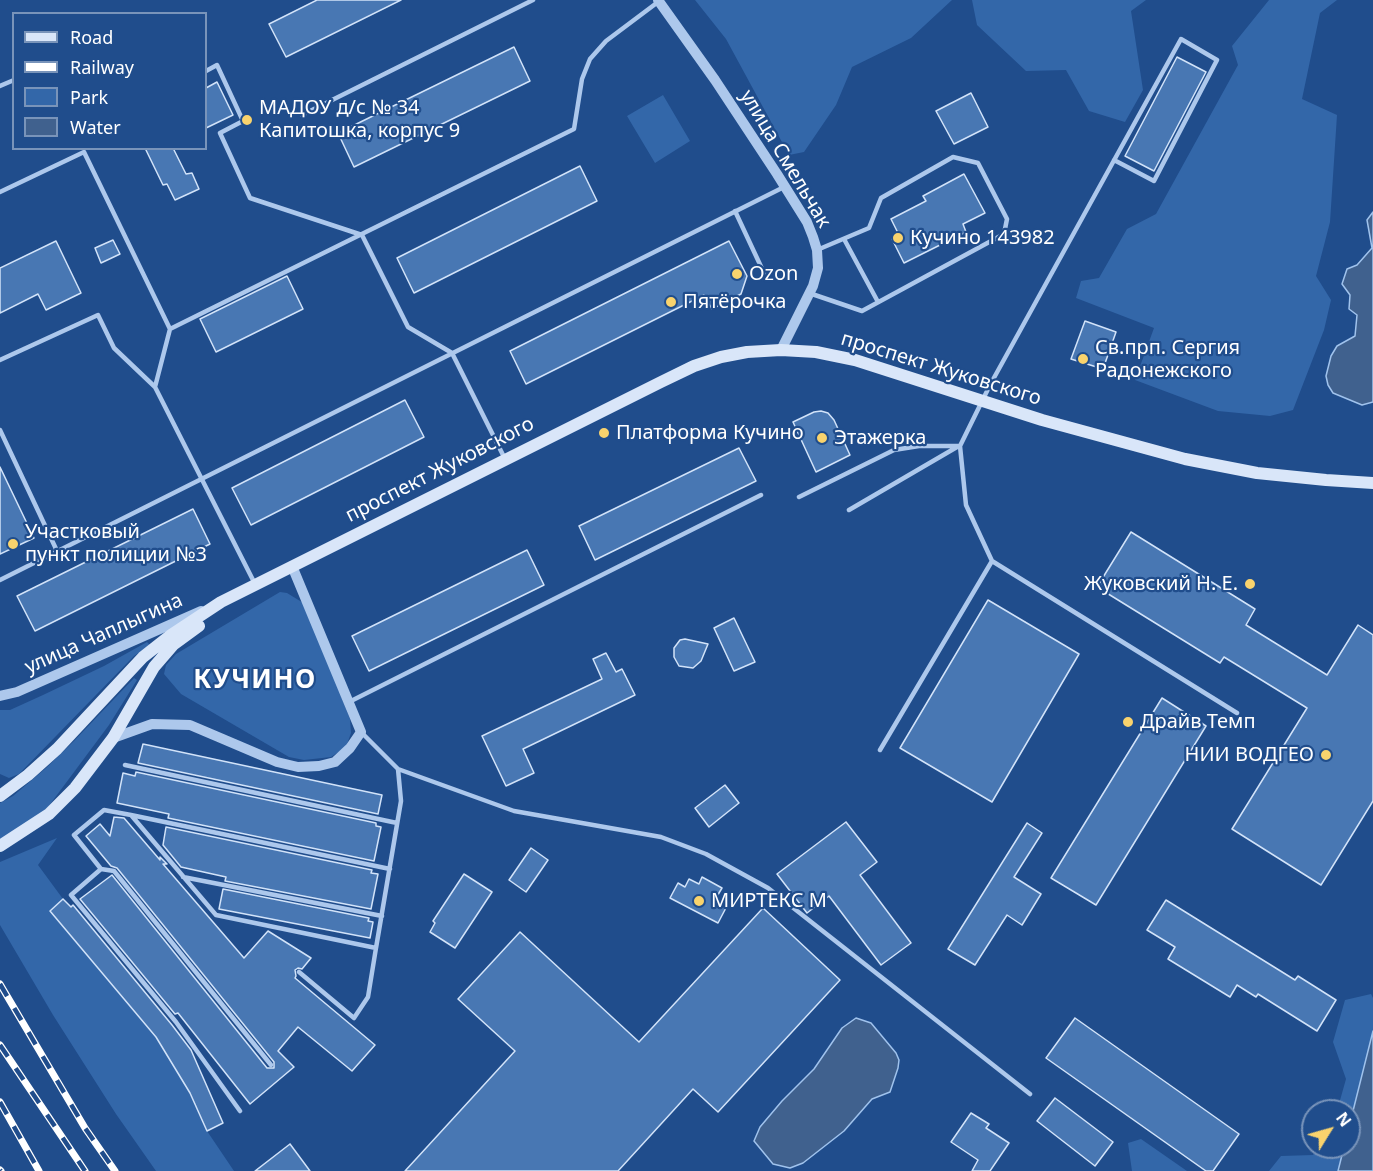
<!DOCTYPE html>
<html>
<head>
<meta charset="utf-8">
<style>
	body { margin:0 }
	#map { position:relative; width:1373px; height:1171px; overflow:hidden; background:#204d8c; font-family:"Noto Sans",sans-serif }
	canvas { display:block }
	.legend { position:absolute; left:12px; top:12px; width:195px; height:138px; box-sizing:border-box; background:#204d8c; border:2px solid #7994ba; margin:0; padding:8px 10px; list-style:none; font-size:18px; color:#fff }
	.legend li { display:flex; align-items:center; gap:12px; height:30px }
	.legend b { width:30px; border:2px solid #7994ba }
	.north { position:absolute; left:1301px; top:1099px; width:60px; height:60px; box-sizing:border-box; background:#204d8c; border:2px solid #7994ba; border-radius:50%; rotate:53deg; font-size:16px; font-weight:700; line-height:24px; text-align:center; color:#fff }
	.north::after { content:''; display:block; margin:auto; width:21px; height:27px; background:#f9d36d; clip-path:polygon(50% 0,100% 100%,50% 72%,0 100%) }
</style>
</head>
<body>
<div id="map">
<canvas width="1373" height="1171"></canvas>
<ul class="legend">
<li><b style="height:8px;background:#d9e6f9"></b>Road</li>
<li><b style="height:8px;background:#fff"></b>Railway</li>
<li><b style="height:16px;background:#3367a9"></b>Park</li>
<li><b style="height:16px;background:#40618e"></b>Water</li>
</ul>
<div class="north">N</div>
</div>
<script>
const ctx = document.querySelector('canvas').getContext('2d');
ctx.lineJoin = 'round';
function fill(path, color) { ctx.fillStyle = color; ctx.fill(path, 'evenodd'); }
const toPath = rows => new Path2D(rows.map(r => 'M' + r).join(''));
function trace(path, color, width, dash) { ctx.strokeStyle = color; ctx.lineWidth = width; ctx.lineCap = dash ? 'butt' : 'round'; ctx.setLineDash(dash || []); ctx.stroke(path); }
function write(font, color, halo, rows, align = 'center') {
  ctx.font = font + ' "Noto Sans",sans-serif'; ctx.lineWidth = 4.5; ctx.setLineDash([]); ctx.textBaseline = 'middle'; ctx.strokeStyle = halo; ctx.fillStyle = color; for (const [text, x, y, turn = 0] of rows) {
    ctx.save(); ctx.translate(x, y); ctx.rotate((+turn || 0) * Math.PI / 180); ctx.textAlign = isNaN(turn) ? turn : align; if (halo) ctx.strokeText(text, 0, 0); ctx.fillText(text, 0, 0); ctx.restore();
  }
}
fill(toPath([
	[695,0,952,0,911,38,852,67,836,105,804,152,789,155,726,39],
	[972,0,1146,0,1131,11,1143,90,1125,122,1089,111,1066,70,1026,71,977,25],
	[1269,0,1337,0,1320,13,1302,99,1337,115,1330,222,1316,276,1331,300,1324,330,1293,410,1270,416,1218,411,1135,380,1154,328,1076,298,1081,281,1099,278,1127,229,1156,214,1238,65,1232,46],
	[663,95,690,141,655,163,627,116],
	[280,592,287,593,305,604,350,719,351,733,346,747,331,757,304,760,289,757,181,694,164,674,166,665,176,654],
	[147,642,150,645,134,656,19,774,9,778,0,774,0,710,10,710,43,695,104,666],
	[134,678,137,680,109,725,48,807,34,819,0,839,0,803,13,796,46,768,74,741],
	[57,838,38,865,63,899,50,911,156,1037,190,1093,207,1131,234,1171,156,1171,116,1114,53,1015,0,925,0,862],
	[1371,994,1373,998,1373,1031,1349,1127,1349,1111,1337,1111,1346,1079,1333,1042,1345,1000],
	[1141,1139,1187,1171,1132,1171,1128,1143],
	[1321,1147,1344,1147,1338,1171,1269,1171,1281,1156,1313,1155]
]), '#3367a9');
const water = toPath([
	[1373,212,1373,402,1362,405,1333,393,1328,385,1326,376,1331,356,1337,346,1355,336,1357,315,1349,309,1350,295,1342,284,1347,269,1357,265,1372,248,1367,220,1373,212],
	[856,1018,871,1023,896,1053,899,1060,898,1068,890,1092,872,1099,844,1131,803,1163,790,1168,773,1164,754,1141,760,1127,782,1101,814,1069,842,1028,856,1018],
	[1373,1031,1373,1171,1338,1171,1344,1147,1349,1147,1349,1127,1373,1031]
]);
fill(water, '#40618e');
trace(water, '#a0c3ed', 1.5);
const building = toPath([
	[317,0,401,0,286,57,269,24,317,0],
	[514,47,530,81,354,167,338,133,514,47],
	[1177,57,1206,72,1154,171,1125,156,1177,57],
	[217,82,233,115,206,128,206,88,217,82],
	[971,93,988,127,954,144,936,111,971,93],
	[145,148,173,148,186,174,192,173,199,189,175,200,167,184,163,185,145,148],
	[580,166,597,201,414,293,397,258,580,166],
	[964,174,985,213,963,224,966,232,904,263,892,239,899,235,891,219,926,201,923,196,964,174],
	[113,240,120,254,101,263,95,248,113,240],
	[56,241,81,293,46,310,38,294,0,313,0,268,56,241],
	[729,241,747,276,741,294,712,309,704,295,526,384,510,351,729,241],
	[287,276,303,309,216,352,200,319,287,276],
	[1085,321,1116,332,1103,369,1071,359,1085,321],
	[405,400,424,437,251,525,232,488,405,400],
	[821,411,828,413,834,420,850,455,816,472,793,422,814,412,821,411],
	[739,448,756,481,595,560,579,526,739,448],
	[0,467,34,538,0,554,0,467],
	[193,509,210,544,35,631,17,596,193,509],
	[1131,532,1255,609,1246,625,1327,675,1358,625,1373,635,1373,801,1321,885,1232,829,1307,708,1224,657,1220,663,1097,587,1131,532],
	[527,550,544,585,369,671,352,636,527,550],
	[988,600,1079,654,992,802,900,748,988,600],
	[734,618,755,662,734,671,714,628,734,618],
	[685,639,708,644,701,661,693,668,679,666,674,657,674,648,680,640,685,639],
	[606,653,616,672,622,669,635,695,523,749,534,773,506,786,482,736,602,679,593,659,606,653],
	[1162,698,1206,726,1096,905,1051,878,1162,698],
	[143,744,382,795,378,814,138,763,143,744],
	[136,772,376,823,376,826,381,827,374,861,168,818,169,814,117,803,123,773,135,776,136,772],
	[725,785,739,803,709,827,695,808,725,785],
	[114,817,124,818,160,860,160,857,167,864,163,864,244,958,268,931,311,958,302,969,298,968,295,970,296,976,295,978,375,1045,352,1071,298,1027,278,1051,294,1067,250,1104,178,1013,175,1014,80,899,112,875,267,1068,274,1068,274,1062,117,868,111,866,86,836,100,824,110,836,114,817],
	[846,822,877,862,860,875,911,943,881,965,829,896,807,913,777,874,846,822],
	[1027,823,1042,833,1014,877,1041,894,1022,925,1007,915,975,965,948,949,1027,823],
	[166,827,372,870,371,873,378,874,371,909,225,881,226,877,181,867,163,845,166,827],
	[531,848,548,860,526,892,509,880,531,848],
	[464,874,492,892,455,948,430,932,435,923,433,921,464,874],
	[702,877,722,888,716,898,728,904,718,923,670,898,678,883,685,887,689,879,699,884,702,877],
	[223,889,369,918,368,921,373,922,370,938,219,909,223,889],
	[63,899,71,907,73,905,172,1025,191,1050,223,1123,207,1131,190,1093,156,1037,50,911,63,899],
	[1166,900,1295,980,1298,976,1336,1000,1317,1031,1258,994,1256,997,1237,985,1230,997,1168,959,1175,947,1147,930,1166,900],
	[763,908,840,980,718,1112,693,1089,618,1171,405,1171,515,1051,458,999,520,932,639,1042,763,908],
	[1075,1018,1239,1134,1213,1171,1206,1171,1046,1058,1075,1018],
	[1055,1098,1113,1142,1095,1166,1037,1121,1055,1098],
	[971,1113,989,1124,986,1128,1009,1143,990,1171,972,1171,978,1160,951,1142,971,1113],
	[290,1144,310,1171,255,1171,290,1144]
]);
fill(building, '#4877b3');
trace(building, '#d2e3f9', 1.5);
trace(toPath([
	[206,71,217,65,243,121,220,133,250,198,362,235,408,327,452,353,505,459],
	[0,86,14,80],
	[302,115,533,0],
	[1114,160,1154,181,1217,60,1181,39,990,385,960,446,966,505,992,561,1237,713],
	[0,192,84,152,170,329,155,387,254,582],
	[735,211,764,273],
	[844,239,878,302],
	[809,293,862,311,1004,234,1007,219,978,163,953,157,881,198,869,228,817,250],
	[170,329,574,129,582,79,590,59,606,41,658,2],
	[0,360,98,315,114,348,155,387],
	[0,430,57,551],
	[799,497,894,450,919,446,960,446],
	[849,510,957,447],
	[0,580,784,187],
	[349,702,761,495],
	[361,732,398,769,514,811,661,837,706,854,768,888,1030,1094],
	[880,750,992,561],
	[125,765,397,823],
	[131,815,390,869],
	[101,869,114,871,271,1065],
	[183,877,382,916],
	[299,972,354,1018,368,997,376,948],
	[240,1111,176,1022,71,895,101,869,74,835,104,810,131,815,216,915,376,948,401,801,398,769]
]), '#adc8ec', 4.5);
trace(toPath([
	[658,0,715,80,777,174,807,222,813,237,817,250,818,268,813,286,781,350],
	[0,696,17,692,201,611],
	[113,738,152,724,190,725,277,762,298,767,319,766,335,762,350,748,361,732,292,566]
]), '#adc8ec', 10);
trace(toPath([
	[0,796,28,775,57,749,143,657,171,635,221,602,661,382,694,366,721,357,747,352,781,350,816,352,855,360,1042,420,1185,459,1257,473,1326,480,1373,483],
	[0,846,49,814,75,788,113,738,154,667,173,645,199,626]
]), '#d9e6f9', 12);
const rail = toPath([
	[0,984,85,1128,115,1171],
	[0,1045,85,1171],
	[0,1102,39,1171],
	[0,1170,1,1171]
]);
trace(rail, '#fff', 7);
trace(rail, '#204d8c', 4.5, [14]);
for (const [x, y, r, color] of [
	[247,120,6,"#f9d36d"],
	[898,238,6,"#f9d36d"],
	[737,274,6,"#f9d36d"],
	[671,302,6,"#f9d36d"],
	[1083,359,6,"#f9d36d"],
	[604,433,6,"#f9d36d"],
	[822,438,6,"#f9d36d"],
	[13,544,6,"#f9d36d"],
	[1250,584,6,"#f9d36d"],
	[1128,722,6,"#f9d36d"],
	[1326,755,6,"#f9d36d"],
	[699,901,6,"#f9d36d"]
]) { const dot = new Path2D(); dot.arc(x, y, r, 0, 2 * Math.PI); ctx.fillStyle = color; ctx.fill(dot); trace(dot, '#204d8c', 2); }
write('20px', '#fff', '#204d8c', [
	["МАДОУ д/с № 34",259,108],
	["Капитошка, корпус 9",259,131],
	["Кучино 143982",910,238],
	["Ozon",749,274],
	["Пятёрочка",683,302],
	["Св.прп. Сергия",1095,348],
	["Радонежского",1095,371],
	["Платформа Кучино",616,433],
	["Этажерка",834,438],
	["Участковый",25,532],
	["пункт полиции №3",25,555],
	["Жуковский Н. Е.",1238,584,"right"],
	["Драйв Темп",1140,722],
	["НИИ ВОДГЕО",1314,755,"right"],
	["МИРТЕКС М",711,901]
], 'left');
write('20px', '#fff', '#204d8c', [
	["улица Смельчак",785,159,59],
	["проспект Жуковского",941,369,17],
	["проспект Жуковского",440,470,-27],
	["улица Чаплыгина",104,634,-24]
]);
ctx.letterSpacing = '1.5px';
write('bold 26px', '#fff', '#204d8c', [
	["КУЧИНО",255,681]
]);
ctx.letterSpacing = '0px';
</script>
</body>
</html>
